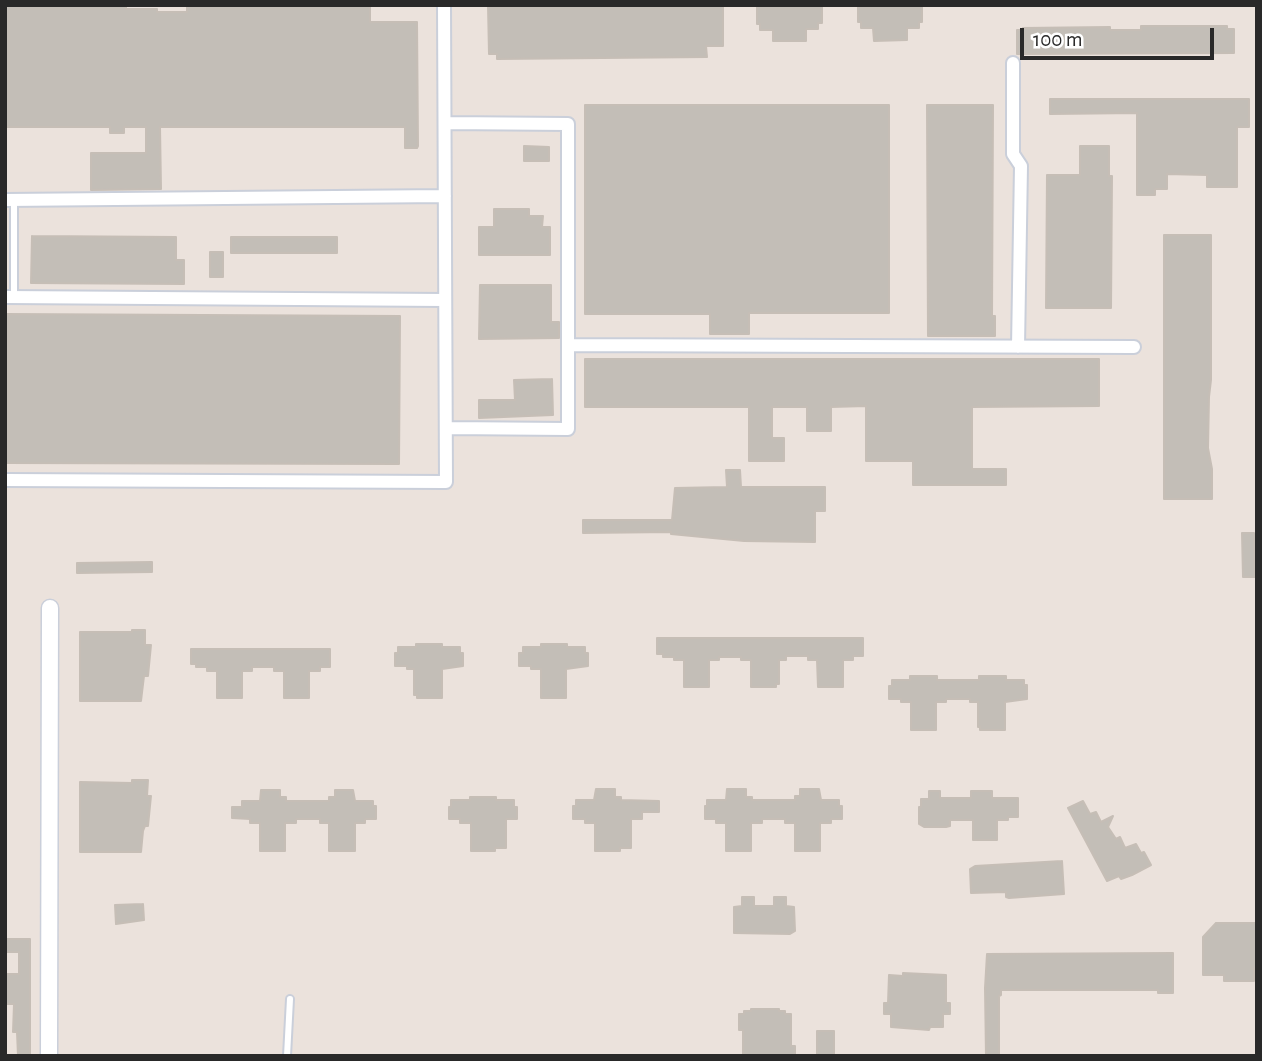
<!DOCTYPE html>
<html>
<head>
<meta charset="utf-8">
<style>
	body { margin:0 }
	#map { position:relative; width:1262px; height:1061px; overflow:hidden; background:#ebe2dc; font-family:"Alegreya Sans",sans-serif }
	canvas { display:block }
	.frame { position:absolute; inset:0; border:7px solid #292929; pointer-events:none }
	.scale { position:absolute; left:1020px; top:28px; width:194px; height:32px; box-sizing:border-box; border:4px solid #292929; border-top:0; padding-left:9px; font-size:21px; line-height:24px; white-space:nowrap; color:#292929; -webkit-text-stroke:5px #fff; paint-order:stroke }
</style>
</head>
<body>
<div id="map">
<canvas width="1262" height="1061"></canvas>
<div class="frame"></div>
<div class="scale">100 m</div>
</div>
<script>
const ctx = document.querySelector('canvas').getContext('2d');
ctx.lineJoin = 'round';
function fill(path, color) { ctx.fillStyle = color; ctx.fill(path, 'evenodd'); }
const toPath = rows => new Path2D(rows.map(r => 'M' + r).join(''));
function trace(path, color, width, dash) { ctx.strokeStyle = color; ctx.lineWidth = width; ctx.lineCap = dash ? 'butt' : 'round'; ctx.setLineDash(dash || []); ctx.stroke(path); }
const building = toPath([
	[5,5,126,5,126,9,157,9,157,12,187,12,187,5,370,5,370,22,417,22,418,146,417,148,405,148,405,127,160,127,161,189,91,190,91,153,146,153,146,127,124,127,124,133,110,133,110,127,5,127,5,5],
	[488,5,723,5,723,46,706,46,707,57,497,59,497,54,489,54,488,5],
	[757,5,822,5,822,23,818,23,818,29,806,29,806,41,773,41,773,30,760,30,760,24,757,24,757,5],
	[858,5,922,5,922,22,919,22,919,28,907,28,907,40,874,41,873,28,861,28,861,22,858,22,858,5],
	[1141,26,1227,26,1227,29,1234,29,1234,53,1017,54,1017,30,1023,30,1023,28,1110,27,1110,30,1141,30,1141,26],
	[1050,99,1249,99,1249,127,1237,127,1237,187,1207,187,1207,175,1167,174,1167,189,1155,189,1155,195,1137,195,1137,113,1050,114,1050,99],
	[585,105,889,105,889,313,749,313,749,334,710,334,710,314,585,314,585,105],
	[927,105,993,105,992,316,995,316,995,336,928,336,927,105],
	[524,146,549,147,549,161,524,161,524,146],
	[1080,146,1109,146,1109,176,1112,176,1111,308,1046,308,1047,175,1080,175,1080,146],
	[494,209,529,209,529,216,543,216,542,227,550,227,550,255,479,255,479,227,494,227,494,209],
	[1164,235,1211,235,1211,380,1209,397,1208,448,1212,469,1212,499,1164,499,1164,235],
	[32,236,176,237,176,260,184,260,184,284,31,283,32,236],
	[231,237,337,237,337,253,231,253,231,237],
	[210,252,223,252,223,277,210,277,210,252],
	[480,285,551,285,551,322,559,322,559,338,479,339,480,285],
	[5,314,400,316,399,464,5,463,5,314],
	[585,359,1099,359,1099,406,972,407,972,469,1006,469,1006,485,913,485,913,461,866,461,866,406,831,407,831,431,807,431,807,407,772,407,772,438,784,438,784,461,749,461,749,407,585,407,585,359],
	[552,379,553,415,479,418,479,400,515,400,514,380,552,379],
	[726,470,740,470,741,487,825,487,825,511,815,511,815,542,744,541,671,534,671,532,583,533,583,520,672,520,675,488,727,487,726,470],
	[1242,533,1254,533,1255,577,1243,577,1242,533],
	[152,562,152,572,77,573,77,563,152,562],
	[132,630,145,630,145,645,151,645,148,676,144,676,141,701,80,701,80,632,132,632,132,630],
	[657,638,863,638,863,656,853,656,853,660,843,660,843,687,818,687,817,660,808,660,808,656,786,656,786,660,779,660,779,684,776,684,776,687,751,687,751,660,741,660,741,657,719,657,719,660,709,660,709,687,684,687,684,660,674,660,674,657,663,657,663,654,657,654,657,638],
	[416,644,442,644,442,647,460,647,460,653,463,653,463,666,442,669,442,698,417,698,417,695,414,695,414,669,407,669,407,666,395,666,395,653,398,653,398,647,416,647,416,644],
	[541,644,567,644,567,647,585,647,585,653,588,653,588,666,566,669,566,698,541,698,541,669,531,669,531,666,519,666,519,653,523,653,523,647,541,647,541,644],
	[191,649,330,649,330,667,320,667,320,671,309,671,309,698,284,698,284,671,274,671,274,667,252,667,252,671,242,671,242,698,217,698,217,671,207,671,207,667,196,667,196,664,191,664,191,649],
	[910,676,937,676,937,680,979,680,979,676,1006,676,1006,680,1024,680,1024,685,1027,685,1027,699,1005,702,1005,730,980,730,980,727,978,727,978,702,970,702,970,699,946,699,946,702,936,702,936,730,911,730,911,702,901,702,901,699,889,699,889,686,892,686,892,680,910,680,910,676],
	[132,780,148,780,147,796,151,796,148,826,145,826,143,831,141,852,80,852,80,782,132,783,132,780],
	[596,789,615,789,615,797,621,797,621,800,659,801,659,812,642,812,642,819,631,819,631,848,620,848,620,851,595,851,595,823,585,823,585,819,573,819,573,806,576,806,576,800,594,800,596,789],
	[727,789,746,789,746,797,752,797,752,800,795,800,795,796,800,796,800,789,819,789,821,800,839,800,839,806,842,806,842,819,831,819,831,823,820,823,820,851,795,851,795,823,785,823,785,819,762,819,762,823,751,823,751,851,726,851,726,823,716,823,716,819,705,819,705,806,707,806,707,800,726,800,727,789],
	[261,790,280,790,280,797,286,797,286,801,329,801,329,797,335,797,335,790,353,790,355,801,373,801,373,806,376,806,376,819,365,819,365,823,355,823,355,851,329,851,329,823,320,823,320,819,296,819,296,823,285,823,285,851,260,851,260,823,250,823,250,819,232,818,232,807,242,807,242,801,260,801,261,790],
	[929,791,940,791,940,798,971,798,971,791,992,791,992,798,1018,798,1018,817,1008,817,1008,820,997,820,997,840,973,840,973,820,950,820,950,826,946,827,924,827,919,824,919,807,921,807,921,799,929,799,929,791],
	[470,797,496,797,496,800,514,800,514,807,517,807,517,819,506,819,506,848,495,848,495,851,471,851,471,823,460,823,460,819,449,819,449,807,451,807,451,800,470,800,470,797],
	[1083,801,1090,814,1096,812,1101,822,1113,816,1108,827,1116,839,1120,837,1125,848,1136,844,1141,853,1144,852,1151,865,1132,875,1121,879,1119,876,1107,881,1068,808,1083,801],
	[1062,861,1064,894,1009,898,1006,897,1006,892,971,893,970,869,975,866,1062,861],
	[742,897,754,897,754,906,774,906,774,897,786,897,786,906,794,907,795,931,790,934,734,933,734,907,742,906,742,897],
	[143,904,144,920,116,924,115,905,143,904],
	[1216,923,1257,923,1257,968,1254,968,1254,981,1224,981,1224,975,1203,975,1203,937,1216,923],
	[5,939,30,939,30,1056,18,1056,17,1032,13,1032,14,1004,5,1004,5,974,19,974,19,952,5,952,5,939],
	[1173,953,1173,993,1158,993,1158,990,1001,990,1001,995,999,996,999,1056,986,1056,985,988,987,954,1173,953],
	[903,973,946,975,946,1003,950,1003,950,1014,943,1014,943,1027,930,1027,929,1030,891,1027,891,1014,884,1014,884,1003,888,1003,889,975,903,976,903,973],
	[751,1009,779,1009,779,1011,785,1011,785,1014,791,1014,791,1046,795,1046,795,1056,743,1056,743,1030,739,1030,739,1014,744,1014,744,1011,751,1011,751,1009],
	[817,1031,834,1031,834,1056,817,1056,817,1031]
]);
fill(building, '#c3beb7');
trace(building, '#c6beb6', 2);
const service = toPath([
	[14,200,14,296],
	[287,1056,290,999]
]);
const minor = toPath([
	[1013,63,1013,154,1021,166,1018,347],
	[445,123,568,124,568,429,446,428],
	[5,200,445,196],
	[5,297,445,300],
	[568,345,1134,347],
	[5,480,446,482,444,5]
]);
const tertiary = toPath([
	[49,1056,50,608]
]);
trace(service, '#cacfda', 10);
trace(minor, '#cacfda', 16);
trace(tertiary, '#cacfda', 19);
trace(service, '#fff', 6);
trace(minor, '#fff', 12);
trace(tertiary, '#fff', 16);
</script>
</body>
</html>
